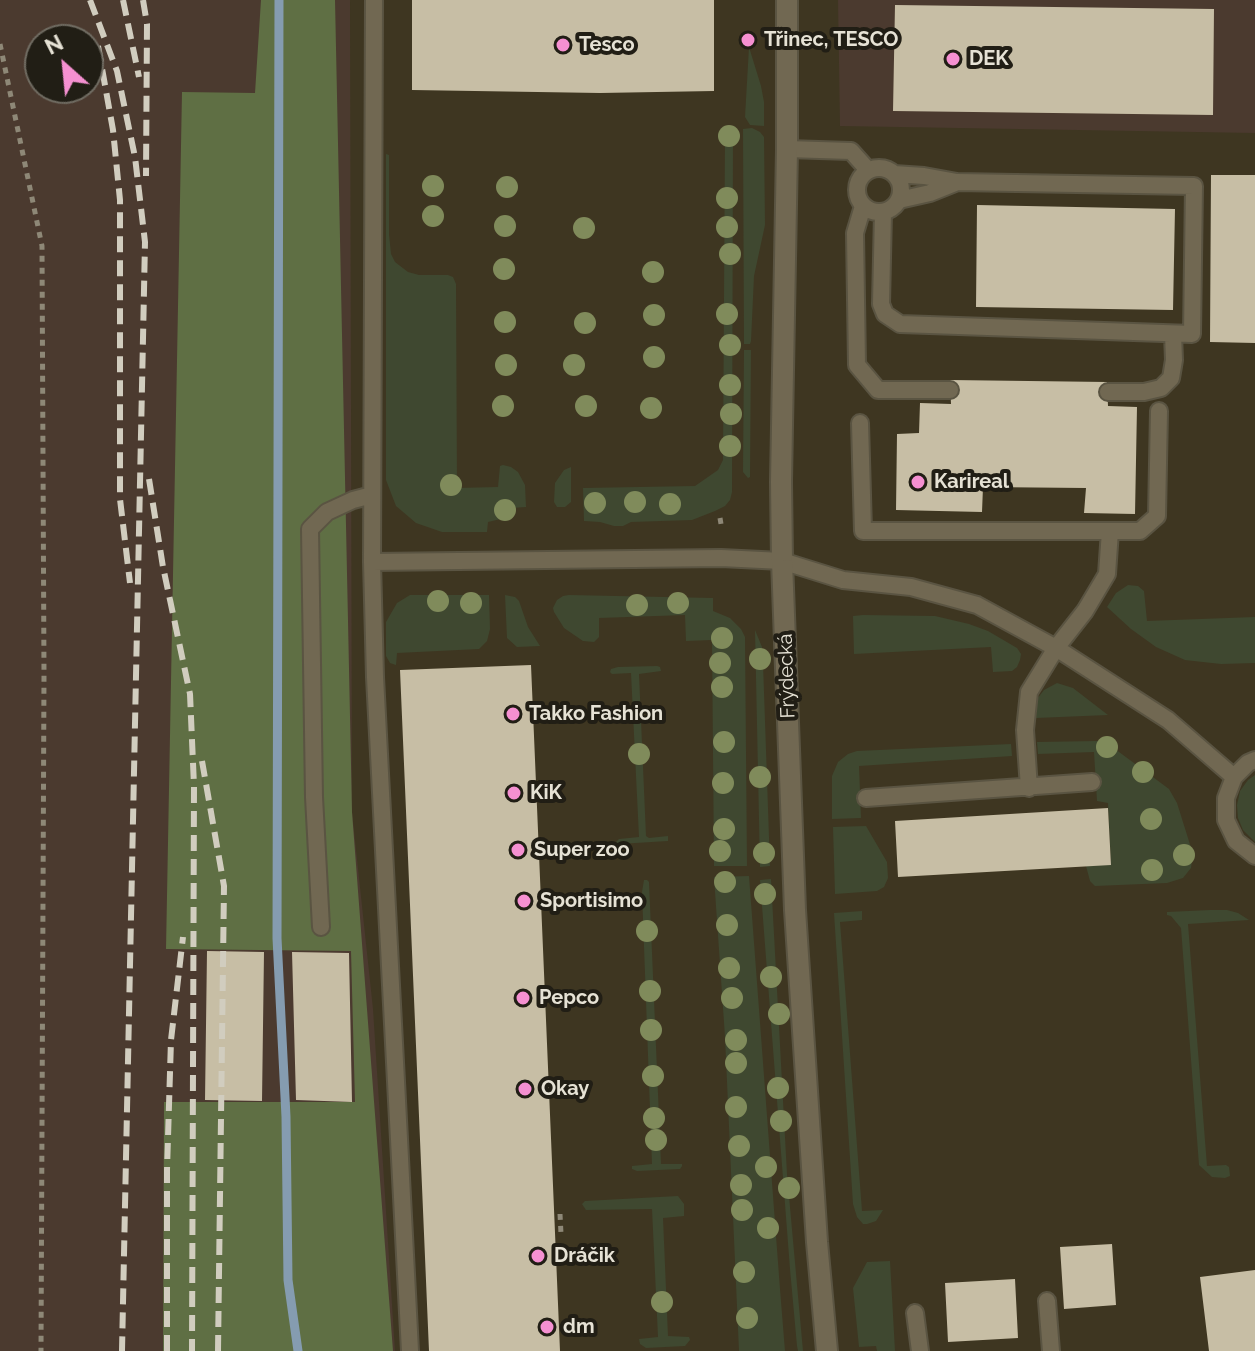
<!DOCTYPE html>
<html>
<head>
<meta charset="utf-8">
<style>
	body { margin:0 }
	#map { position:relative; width:1255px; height:1351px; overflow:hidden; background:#3e3621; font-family:Raleway,sans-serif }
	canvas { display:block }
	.north { position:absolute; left:24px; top:24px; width:80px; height:80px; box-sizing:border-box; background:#211e15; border:2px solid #706c62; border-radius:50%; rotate:333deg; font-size:22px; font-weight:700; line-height:32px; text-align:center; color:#e6e2d5 }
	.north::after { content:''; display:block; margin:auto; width:28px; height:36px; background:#f590d1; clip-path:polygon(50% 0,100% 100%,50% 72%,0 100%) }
</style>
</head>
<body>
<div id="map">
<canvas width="1255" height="1351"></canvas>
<div class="north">N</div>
</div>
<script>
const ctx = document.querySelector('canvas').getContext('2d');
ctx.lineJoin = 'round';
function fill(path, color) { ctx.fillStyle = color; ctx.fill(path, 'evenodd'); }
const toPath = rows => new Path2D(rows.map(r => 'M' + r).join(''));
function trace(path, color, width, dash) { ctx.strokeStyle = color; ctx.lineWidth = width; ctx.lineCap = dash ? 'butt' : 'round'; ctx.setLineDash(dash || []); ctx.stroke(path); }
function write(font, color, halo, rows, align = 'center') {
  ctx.font = font + ' Raleway,sans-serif'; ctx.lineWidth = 8; ctx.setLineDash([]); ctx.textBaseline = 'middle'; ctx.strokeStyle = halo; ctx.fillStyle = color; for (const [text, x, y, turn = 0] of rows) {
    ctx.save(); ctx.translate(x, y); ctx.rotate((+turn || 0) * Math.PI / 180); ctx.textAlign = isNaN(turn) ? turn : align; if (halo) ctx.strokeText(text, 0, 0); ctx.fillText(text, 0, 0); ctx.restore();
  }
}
fill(toPath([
	[0,0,350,0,352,812,373,1009,395,1351,0,1351],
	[40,40,88,40,88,88,40,88],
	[838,0,1255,0,1255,133,840,126]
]), '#4b3a2f');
fill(toPath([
	[749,47,761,86,764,102,764,126,750,125,745,117],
	[752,128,760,132,764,137,765,225,754,276,751,341,750,344,744,344,743,129],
	[733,134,732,492,730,500,725,506,715,511,692,520,631,522,623,526,614,526,600,522,584,521,583,488,695,486,718,470,723,460,725,135],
	[386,154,389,155,389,234,391,254,395,262,408,272,419,275,448,275,453,277,456,284,457,488,498,487,500,466,503,465,511,467,518,472,525,485,526,507,511,508,509,517,488,522,487,532,442,532,416,523,396,506,386,480],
	[744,350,751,350,750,477,748,478,743,472],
	[571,467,571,502,565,507,557,507,554,502,555,483,564,470],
	[1128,585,1138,586,1144,591,1147,621,1255,617,1255,663,1221,664,1185,660,1156,647,1131,629,1107,607,1116,593],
	[410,595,489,595,490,629,487,641,479,649,397,653,396,665,390,663,386,656,386,622,397,603],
	[505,595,515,597,519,601,528,627,540,646,517,647,507,638],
	[569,595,713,598,713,611,730,618,741,629,745,637,747,866,714,866,712,640,686,641,685,615,599,618,599,637,594,642,583,641,564,628,554,612,553,608,557,600,563,596],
	[863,615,935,616,969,624,988,631,1017,648,1021,654,1020,660,1017,667,1012,671,993,672,991,647,854,654,853,616],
	[755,630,762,647,763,663,770,866,760,867],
	[657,666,660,667,661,671,639,674,646,836,649,838,668,836,668,841,619,844,616,842,619,839,639,837,631,673,612,674,610,672,611,669,618,667],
	[1057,683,1073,688,1108,715,1036,718,1037,699,1044,690],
	[1097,741,1111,746,1169,789,1177,803,1193,854,1191,868,1183,878,1167,883,1095,886,1090,881,1086,866,1111,864,1108,803,1097,801,1094,752,1038,754,1037,742],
	[1011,744,1012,756,859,766,861,818,832,819,832,776,838,762,848,754,857,751],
	[1255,775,1255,842,1243,830,1238,818,1237,805,1240,791,1248,780],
	[866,826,887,862,888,878,884,887,877,891,835,894,833,827],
	[749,876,780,1289,785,1351,739,1351,725,1037,714,877],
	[771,879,787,1174,803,1351,798,1351,797,1346,790,1269,760,880],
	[644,880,647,880,649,882,661,1164,682,1164,682,1166,680,1169,637,1171,632,1169,632,1166,652,1164,642,892],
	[1210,910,1227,910,1238,913,1249,920,1188,924,1207,1166,1226,1165,1229,1167,1230,1176,1225,1178,1212,1177,1199,1165,1181,928,1171,916,1167,915,1167,912],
	[862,911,862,920,840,922,862,1211,883,1210,876,1221,867,1224,863,1224,857,1217,853,1204,834,913],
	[678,1196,684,1204,684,1216,663,1218,668,1336,689,1337,690,1340,685,1346,646,1348,640,1344,639,1339,658,1337,652,1209,586,1210,582,1204,585,1201],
	[890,1261,895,1351,877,1351,876,1346,859,1347,853,1288,867,1262]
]), '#3f4830');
fill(toPath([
	[261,0,335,0,352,812,393,1351,163,1351,164,1102,355,1102,351,951,166,949,182,92,255,93]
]), '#5f6f44');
trace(toPath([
	[279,0,277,938,286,1117,288,1280,298,1351]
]), '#859cb0', 9);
fill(toPath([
	[412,0,714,0,714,91,600,93,412,90],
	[895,5,1214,9,1213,115,893,111],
	[1211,175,1255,175,1255,343,1210,342],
	[977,205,1175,209,1173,310,976,307],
	[950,380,1107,382,1108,406,1137,407,1135,514,1084,513,1086,488,983,487,982,512,896,510,897,434,919,433,920,403,951,404],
	[531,665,560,1351,429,1351,400,670],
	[1108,808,1111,865,898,877,895,821],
	[207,951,264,952,262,1101,205,1100],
	[292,952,349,953,352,1102,296,1100],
	[1112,1244,1116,1305,1064,1309,1060,1247],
	[1255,1270,1255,1351,1209,1351,1200,1277],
	[1015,1279,1018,1338,948,1342,945,1283]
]), '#c7bea5');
const lane = toPath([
	[374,0,372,562,721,558,782,561,843,580,911,587,977,605,1056,648,1168,720,1234,777],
	[787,149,851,151,868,170],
	'857 190a22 22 0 1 1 44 0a22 22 0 1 1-44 0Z',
	[899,200,930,193,955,183],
	[863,206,855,233,857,365,878,390,950,390],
	[883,212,881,304,885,314,900,324,1192,334,1194,186,957,182,924,176,894,174],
	[1108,392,1144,392,1161,388,1171,378,1174,360,1173,334],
	[860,423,863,531,1140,531,1157,516,1159,411],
	[372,562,375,677,410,1351],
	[1255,760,1248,763,1234,777,1226,798,1226,820,1236,841,1255,856],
	[1029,788,1025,730,1029,692,1056,648,1085,611,1107,574,1110,531],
	[866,798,1092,782],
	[321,927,314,797,310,529,327,512,353,500,372,495],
	[1047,1301,1051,1351],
	[915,1313,920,1351]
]);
const secondary = toPath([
	[787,0,787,149,781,482,782,561,795,910,817,1242,827,1351]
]);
trace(lane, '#5a5442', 20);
trace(secondary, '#5a5442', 24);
trace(toPath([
	[0,44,42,246,44,674,41,1351],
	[720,518,721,524],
	[560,1214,561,1234]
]), '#8e8877', 5, [6, 6]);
trace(lane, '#716852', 16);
trace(secondary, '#716852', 20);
trace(toPath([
	[90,0,117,71,135,157,145,242,122,1351],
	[123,0,139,77],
	[143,0,147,24,146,176],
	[98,46,113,130,120,200,120,499,130,583],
	[149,479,163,567,190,694,194,786,192,1351],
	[202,761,224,886,218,1351],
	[167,1351,167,1170,171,1040,183,937]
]), '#d1cdbf', 6, [16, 8]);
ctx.fillStyle = '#808b5b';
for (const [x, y] of [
	[729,136],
	[433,186],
	[507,187],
	[727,198],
	[433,216],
	[505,226],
	[727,227],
	[584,228],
	[730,254],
	[504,269],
	[653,272],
	[727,314],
	[654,315],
	[505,322],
	[585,323],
	[730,345],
	[654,357],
	[506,365],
	[574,365],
	[730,385],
	[503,406],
	[586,406],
	[651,408],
	[731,414],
	[730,446],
	[451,485],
	[635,502],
	[595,503],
	[670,504],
	[505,510],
	[438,601],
	[471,603],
	[678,603],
	[637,605],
	[722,638],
	[760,659],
	[720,663],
	[722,687],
	[724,742],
	[1107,747],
	[639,754],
	[1143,772],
	[760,777],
	[723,783],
	[1151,819],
	[724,829],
	[720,851],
	[764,853],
	[1184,855],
	[1152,870],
	[725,882],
	[765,894],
	[727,925],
	[647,931],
	[729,968],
	[771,977],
	[650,991],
	[732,998],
	[779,1014],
	[651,1030],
	[736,1040],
	[736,1063],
	[653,1076],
	[778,1088],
	[736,1107],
	[654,1118],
	[781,1121],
	[656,1140],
	[739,1146],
	[766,1167],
	[741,1185],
	[789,1188],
	[742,1210],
	[768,1228],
	[744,1272],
	[662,1302],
	[747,1318]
]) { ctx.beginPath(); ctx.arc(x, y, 11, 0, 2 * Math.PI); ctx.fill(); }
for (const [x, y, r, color] of [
	[748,40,8,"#f590d1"],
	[563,45,8,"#f590d1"],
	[953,59,8,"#f590d1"],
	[918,482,8,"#f590d1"],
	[513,714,8,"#f590d1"],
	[514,793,8,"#f590d1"],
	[518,850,8,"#f590d1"],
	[524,901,8,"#f590d1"],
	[523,998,8,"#f590d1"],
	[525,1089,8,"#f590d1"],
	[538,1256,8,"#f590d1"],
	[547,1327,8,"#f590d1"]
]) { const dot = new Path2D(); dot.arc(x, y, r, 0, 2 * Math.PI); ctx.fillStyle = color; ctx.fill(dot); trace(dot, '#211e15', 3); }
write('bold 20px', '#e6e2d5', '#211e15', [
	["Třinec, TESCO",764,40],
	["Tesco",579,45],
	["DEK",969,59],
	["Karireal",934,482],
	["Takko Fashion",529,714],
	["KiK",530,793],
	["Super zoo",534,850],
	["Sportisimo",540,901],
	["Pepco",539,998],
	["Okay",541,1089],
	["Dráčik",554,1256],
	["dm",563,1327]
], 'left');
write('20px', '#e6e2d5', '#211e15', [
	["Frýdecká",787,676,-92]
]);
</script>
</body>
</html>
